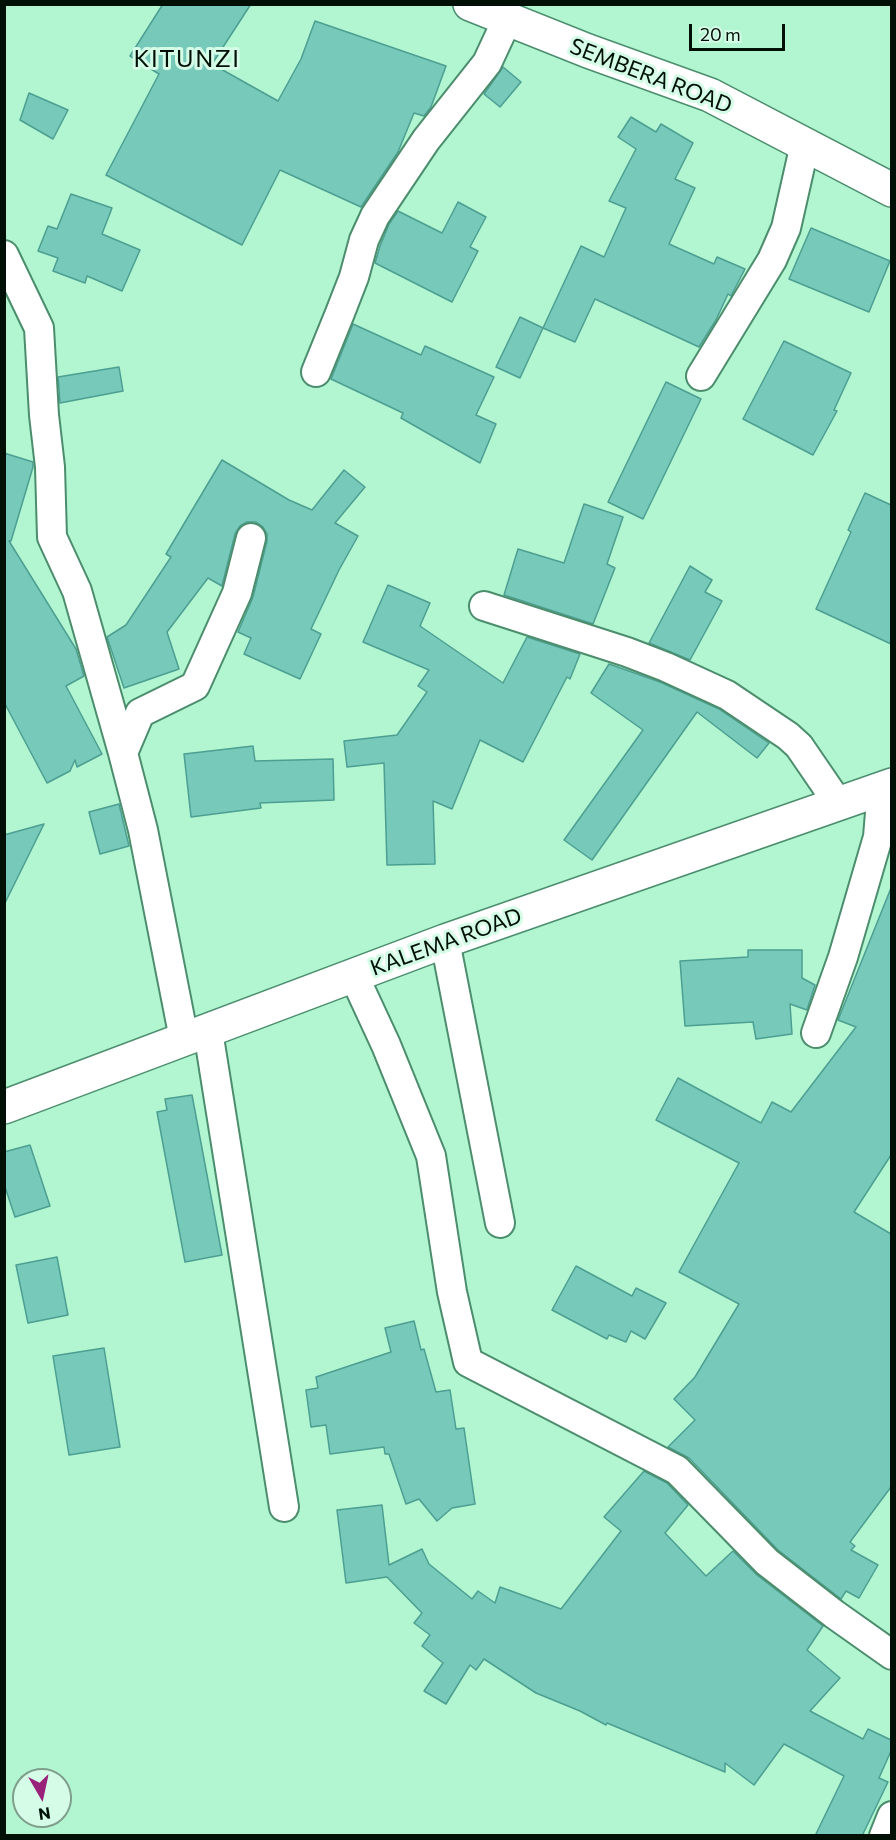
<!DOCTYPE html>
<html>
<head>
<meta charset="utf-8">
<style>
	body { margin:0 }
	#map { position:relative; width:896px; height:1840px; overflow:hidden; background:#b1f5d1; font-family:Commissioner,sans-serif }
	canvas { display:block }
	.frame { position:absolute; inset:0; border:6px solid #001006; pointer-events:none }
	.north { position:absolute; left:12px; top:1768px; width:60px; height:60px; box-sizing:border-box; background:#d4fce6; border:2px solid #7f9e8c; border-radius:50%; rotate:171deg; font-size:16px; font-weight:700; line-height:24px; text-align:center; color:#001006 }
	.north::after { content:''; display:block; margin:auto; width:21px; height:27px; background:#9a217a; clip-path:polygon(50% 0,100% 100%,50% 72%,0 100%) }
	.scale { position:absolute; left:689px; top:24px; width:96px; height:27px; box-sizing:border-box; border:3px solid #001006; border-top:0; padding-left:8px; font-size:18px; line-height:21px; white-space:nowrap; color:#001006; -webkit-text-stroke:4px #d4fce6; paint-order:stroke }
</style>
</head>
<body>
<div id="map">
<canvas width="896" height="1840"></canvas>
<div class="frame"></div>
<div class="north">N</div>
<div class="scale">20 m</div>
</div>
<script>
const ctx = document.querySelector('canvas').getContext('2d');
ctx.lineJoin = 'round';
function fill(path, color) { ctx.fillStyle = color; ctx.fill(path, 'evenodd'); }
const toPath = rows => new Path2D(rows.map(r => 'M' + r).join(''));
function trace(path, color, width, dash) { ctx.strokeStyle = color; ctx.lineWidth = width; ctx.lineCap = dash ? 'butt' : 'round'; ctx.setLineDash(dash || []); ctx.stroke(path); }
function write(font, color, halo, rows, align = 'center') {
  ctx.font = font + ' Commissioner,sans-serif'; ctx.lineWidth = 6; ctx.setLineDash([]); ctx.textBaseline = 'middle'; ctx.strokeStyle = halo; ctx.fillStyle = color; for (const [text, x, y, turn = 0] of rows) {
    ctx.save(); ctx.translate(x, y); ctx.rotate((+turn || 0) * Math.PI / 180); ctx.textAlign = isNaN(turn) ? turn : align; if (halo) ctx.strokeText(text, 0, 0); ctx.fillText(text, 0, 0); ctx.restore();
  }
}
const building = toPath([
	[163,4,251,4,212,64,278,101,301,59,315,21,446,66,431,107,424,116,414,113,398,152,361,207,280,170,242,245,106,175,159,74,130,56,163,4],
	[503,67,521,82,500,107,484,94,503,67],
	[29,93,68,110,53,139,20,120,29,93],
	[631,117,656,132,661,124,693,143,675,179,695,188,669,244,714,264,717,257,745,269,731,296,728,294,716,320,699,347,595,299,575,342,543,328,581,246,604,257,626,208,609,201,636,149,618,137,631,117],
	[71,194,112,208,102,234,140,250,122,291,87,276,85,283,53,271,58,258,38,251,48,226,57,229,71,194],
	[458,202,486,217,470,247,478,251,452,302,375,263,380,246,389,224,398,211,442,233,458,202],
	[811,228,890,261,869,312,789,279,811,228],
	[520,317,543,328,520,378,496,367,520,317],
	[353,324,421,355,425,346,494,377,476,415,496,424,480,463,401,418,403,413,331,379,353,324],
	[784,341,851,373,834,410,837,411,813,455,743,419,784,341],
	[119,367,123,391,60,403,58,377,119,367],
	[666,382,701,399,643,519,608,502,666,382],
	[4,453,33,462,33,467,11,541,9,541,76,649,84,676,66,686,102,754,77,767,75,760,70,771,47,783,4,702,4,453],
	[222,460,289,500,312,510,344,470,365,487,335,523,358,536,339,570,311,629,321,634,300,679,244,654,251,638,238,632,253,597,267,541,267,534,263,527,256,522,247,522,240,526,235,534,222,586,208,578,167,632,179,669,124,688,107,637,126,625,171,557,166,554,222,460],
	[865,493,891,505,891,644,816,609,851,532,848,530,865,493],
	[584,504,623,517,607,564,615,568,593,624,504,595,518,549,564,563,584,504],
	[690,566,712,580,705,592,722,601,690,660,649,643,690,566],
	[388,585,430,603,420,626,503,683,527,637,580,654,570,679,567,677,523,762,480,740,452,809,433,801,435,864,387,865,384,763,347,767,344,741,397,735,427,692,418,686,429,670,363,642,388,585],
	[609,664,660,682,719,709,769,743,757,758,697,712,592,860,564,840,643,730,591,693,609,664],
	[253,746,255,761,333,759,334,800,260,803,261,808,191,817,184,754,253,746],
	[119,804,129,846,100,854,89,812,119,804],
	[44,824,4,905,4,835,44,824],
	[891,888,891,1155,854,1212,891,1234,891,1487,850,1542,855,1546,851,1550,878,1565,859,1598,846,1591,841,1599,778,1550,689,1458,668,1447,695,1420,674,1399,695,1377,739,1304,679,1272,739,1163,656,1120,678,1078,761,1123,772,1102,791,1112,856,1027,838,1020,891,888],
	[748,950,802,950,802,978,815,985,807,1010,790,1004,792,1034,756,1039,753,1022,685,1026,680,961,748,957,748,950],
	[192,1095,222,1255,185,1262,157,1112,167,1110,165,1099,192,1095],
	[30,1145,50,1206,15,1217,4,1184,4,1152,30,1145],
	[57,1257,68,1315,28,1323,16,1265,57,1257],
	[576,1266,632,1296,636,1288,666,1303,645,1339,631,1331,626,1342,609,1335,607,1339,552,1310,576,1266],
	[414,1321,421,1350,424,1349,436,1392,450,1390,456,1429,464,1428,475,1504,452,1508,437,1521,419,1499,406,1504,389,1454,385,1454,384,1447,330,1454,326,1425,311,1427,306,1390,318,1388,316,1377,391,1352,385,1328,414,1321],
	[104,1348,120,1447,69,1455,53,1356,104,1348],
	[644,1471,667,1483,688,1505,665,1533,706,1576,733,1551,757,1575,823,1626,807,1650,840,1678,810,1711,863,1739,868,1729,891,1740,891,1751,879,1778,888,1782,862,1836,815,1836,844,1776,784,1744,754,1785,725,1763,725,1772,607,1723,606,1725,580,1711,536,1693,484,1659,476,1670,470,1665,446,1704,424,1691,443,1663,422,1646,430,1635,414,1623,422,1613,387,1577,346,1583,337,1510,382,1505,389,1565,422,1549,429,1564,472,1599,478,1591,495,1603,500,1587,561,1609,621,1531,604,1517,644,1471]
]);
fill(building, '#77c9ba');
trace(building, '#4c9f91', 1.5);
const street = toPath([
	[4,255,39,328,44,415,50,467,52,537,77,591,123,753],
	[316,372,340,313,354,277,364,240,375,216,426,140,487,63,507,20],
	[701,376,772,260,786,228,805,144],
	[484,606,627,652,666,667,727,695,788,736,799,746,838,803],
	[445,941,500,1223],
	[354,976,386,1045,431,1156,452,1292,468,1362,677,1470,767,1562,834,1614,892,1655],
	[208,1031,284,1507],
	[816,1033,843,957,878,837,882,788],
	[184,1039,143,830,123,753,140,713,195,686,237,593,251,538],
	[884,1836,892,1816]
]);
const secondary = toPath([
	[470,4,588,51,710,95,892,190],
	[4,1107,445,941,892,785]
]);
trace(street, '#4b8d6d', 32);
trace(secondary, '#4b8d6d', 36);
trace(street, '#fff', 28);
trace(secondary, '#fff', 33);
write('22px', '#001006', '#d4fce6', [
	["SEMBERA ROAD",651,76,21],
	["KALEMA ROAD",446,942,-20]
]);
ctx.letterSpacing = '1.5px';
write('24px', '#001006', '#d4fce6', [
	["KITUNZI",187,59]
]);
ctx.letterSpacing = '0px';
</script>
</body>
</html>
